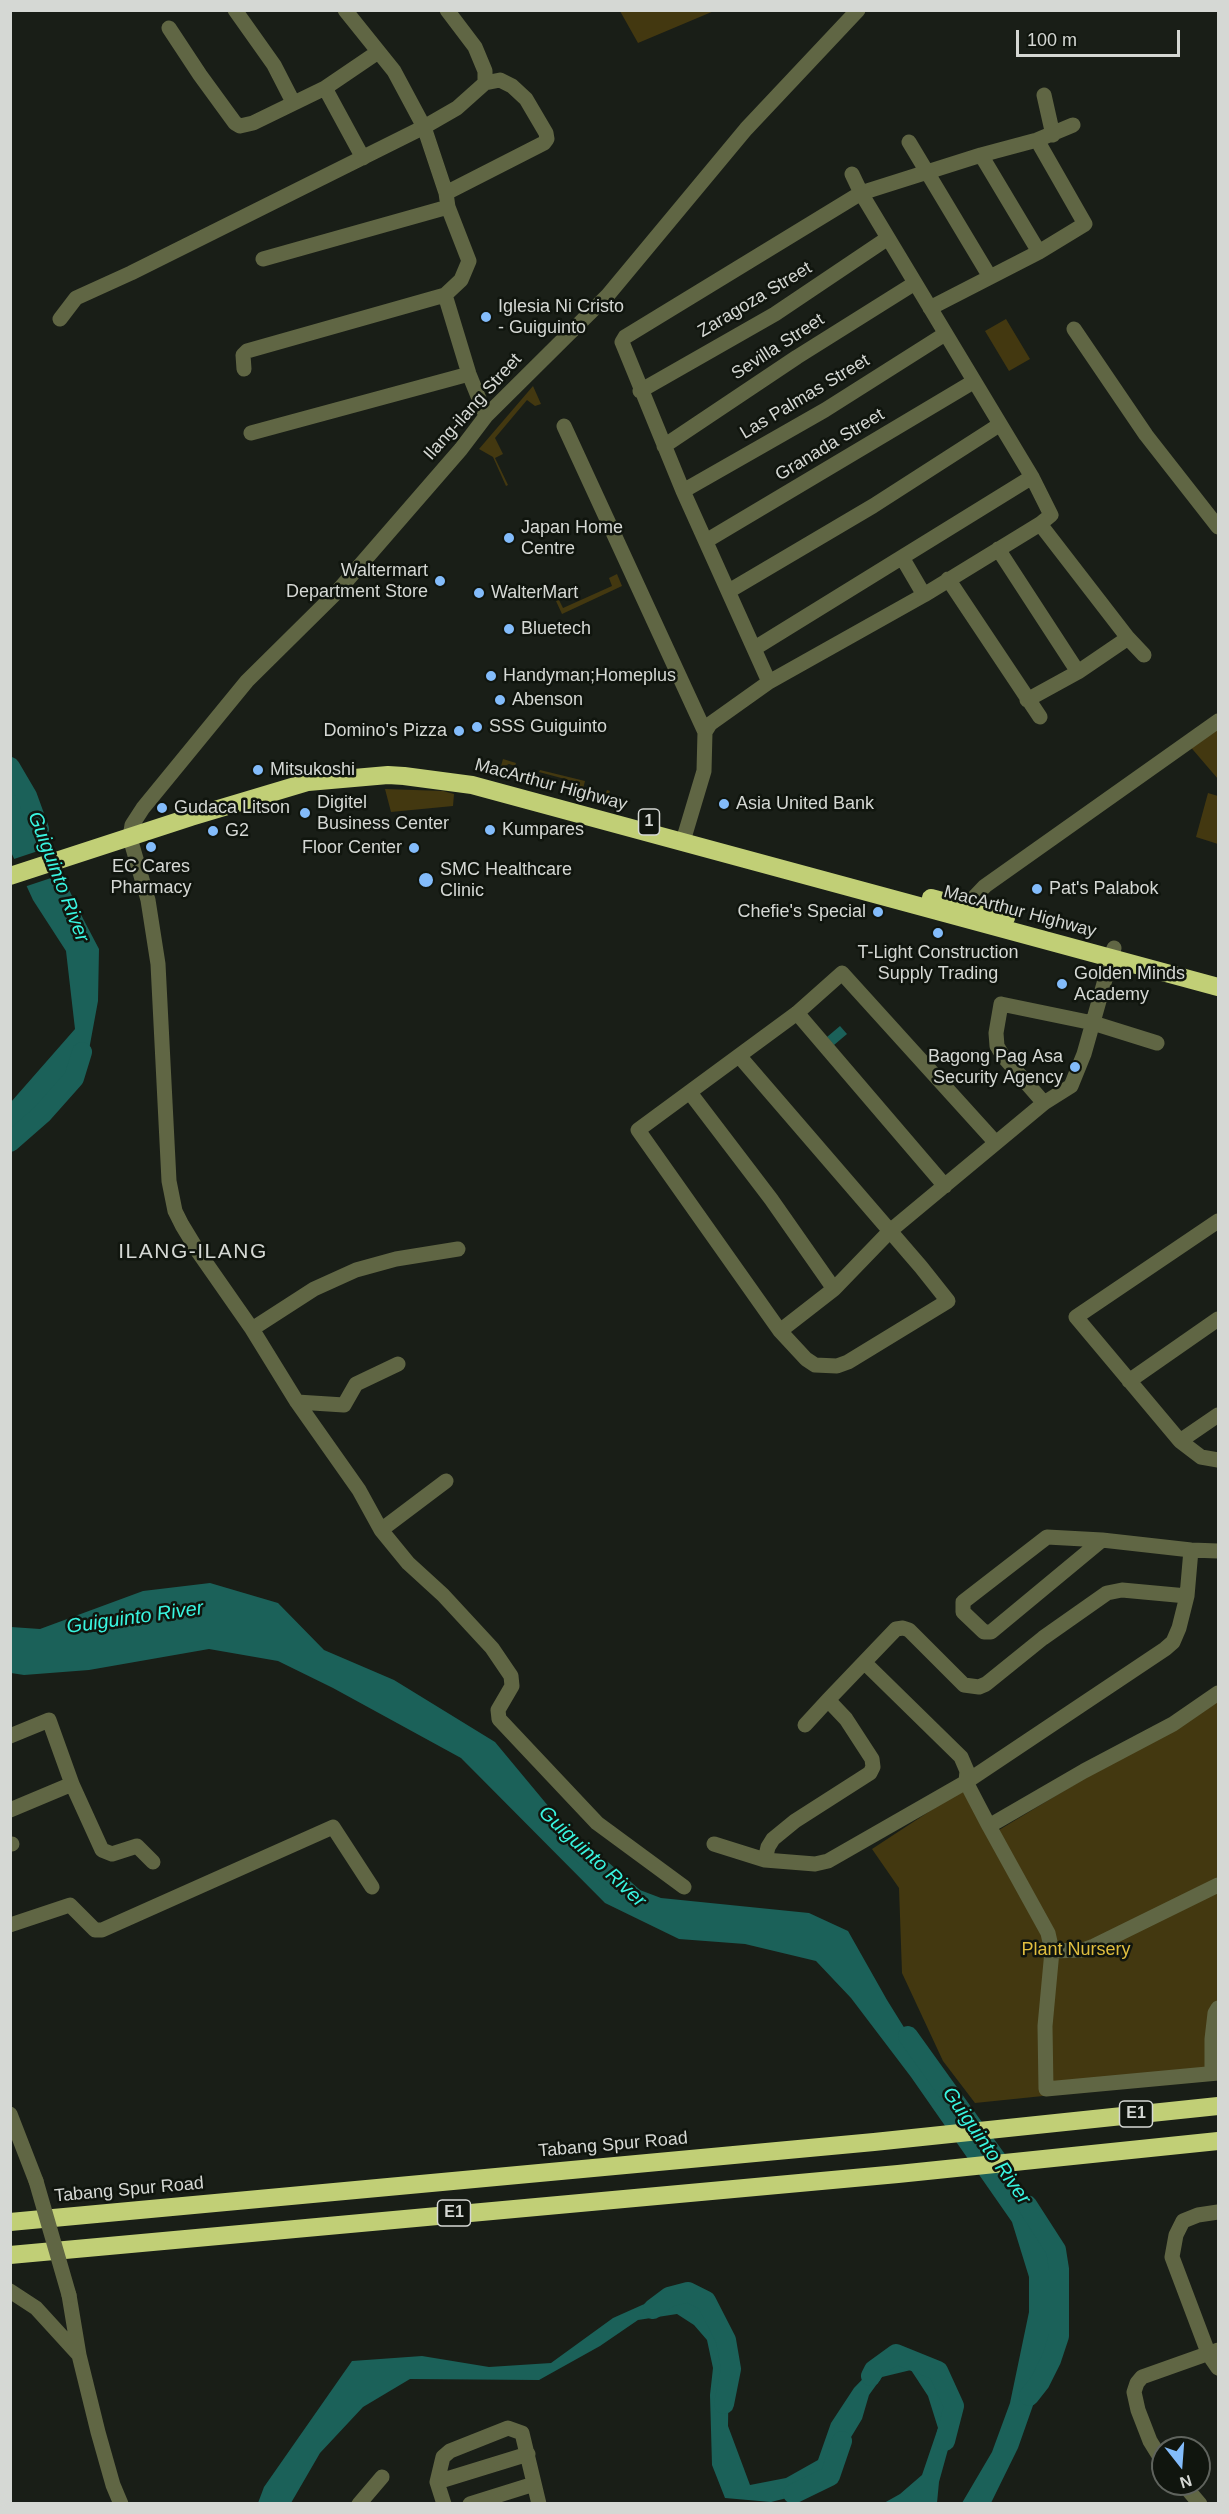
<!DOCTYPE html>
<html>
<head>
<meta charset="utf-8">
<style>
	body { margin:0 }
	#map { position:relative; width:1229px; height:2514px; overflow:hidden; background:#191e17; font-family:Arial,sans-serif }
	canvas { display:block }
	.frame { position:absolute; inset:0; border:12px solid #d5d8d4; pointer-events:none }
	.north { position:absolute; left:1151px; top:2436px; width:60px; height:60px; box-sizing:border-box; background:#10150e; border:2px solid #5f635d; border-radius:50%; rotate:163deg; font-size:16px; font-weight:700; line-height:24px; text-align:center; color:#d5d8d4 }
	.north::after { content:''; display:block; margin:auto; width:21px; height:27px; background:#83bcfb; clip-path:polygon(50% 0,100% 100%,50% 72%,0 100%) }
	.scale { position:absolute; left:1016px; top:30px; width:164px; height:27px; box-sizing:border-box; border:3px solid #d5d8d4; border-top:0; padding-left:8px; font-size:18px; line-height:21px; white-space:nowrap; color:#d5d8d4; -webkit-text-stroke:4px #10150e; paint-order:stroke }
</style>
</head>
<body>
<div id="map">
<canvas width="1229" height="2514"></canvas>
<div class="frame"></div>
<div class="north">N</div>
<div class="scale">100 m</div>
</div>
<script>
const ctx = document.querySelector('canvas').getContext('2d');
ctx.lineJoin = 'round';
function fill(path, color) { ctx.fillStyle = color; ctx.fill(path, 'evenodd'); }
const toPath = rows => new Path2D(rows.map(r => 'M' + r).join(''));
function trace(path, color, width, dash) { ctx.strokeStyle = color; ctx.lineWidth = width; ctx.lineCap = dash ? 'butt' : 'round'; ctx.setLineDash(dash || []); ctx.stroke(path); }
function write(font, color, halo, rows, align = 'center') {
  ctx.font = font + ' Arial,sans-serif'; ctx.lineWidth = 5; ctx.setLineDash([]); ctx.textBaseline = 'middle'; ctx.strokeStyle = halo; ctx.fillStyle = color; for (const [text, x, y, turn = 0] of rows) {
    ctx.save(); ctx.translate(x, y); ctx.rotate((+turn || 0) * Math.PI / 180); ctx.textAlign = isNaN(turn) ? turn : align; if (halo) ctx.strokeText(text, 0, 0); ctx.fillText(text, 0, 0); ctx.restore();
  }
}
fill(toPath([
	[714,11,638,43,620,11,620,10],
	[1006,319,1030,359,1009,371,985,331],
	[533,386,541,404,535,406,527,400,495,438,503,454,495,458,508,485,506,486,493,457,479,449],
	[617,574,622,586,562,614,556,601,559,600,563,608,612,586,609,578],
	[1218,723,1218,779,1188,744],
	[481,756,481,761,501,766,503,759,516,763,515,766,509,764,497,770,479,765],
	[540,770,585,781,583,789,605,795,607,790,610,791,607,799,579,792,576,782,539,772],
	[385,789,443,791,454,794,453,806,391,812],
	[1208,793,1218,796,1218,844,1196,837],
	[1218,1698,1218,2078,975,2103,943,2061,902,1973,899,1888,872,1849,962,1790,989,1836]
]), '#433810');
fill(toPath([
	[10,762,78,909,99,949,98,1001,86,1066,11,1136,11,1102,75,1029,66,951,33,900,11,852],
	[840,1026,847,1034,834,1045,827,1037],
	[210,1583,278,1603,324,1650,394,1680,495,1742,608,1878,661,1898,809,1913,848,1931,887,2000,933,2074,1013,2180,1041,2225,1054,2261,1059,2302,1043,2377,1018,2448,991,2503,962,2503,992,2452,1010,2403,1029,2312,1029,2277,1012,2222,911,2077,851,1998,816,1961,745,1944,679,1939,605,1903,461,1758,333,1688,278,1661,209,1649,89,1670,24,1675,11,1673,11,1627,40,1629,143,1591],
	[669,2293,706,2306,723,2331,729,2361,728,2426,750,2485,786,2478,818,2460,831,2423,854,2388,882,2359,904,2357,927,2366,951,2395,952,2435,939,2482,937,2503,884,2503,900,2494,922,2475,938,2428,928,2396,911,2370,882,2377,869,2395,862,2419,836,2462,807,2493,771,2502,725,2498,712,2465,710,2395,713,2368,707,2340,694,2325,677,2314,638,2320,600,2346,539,2380,410,2379,363,2407,320,2453,291,2503,258,2503,264,2487,352,2361,422,2356,489,2367,551,2363,613,2318]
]), '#1b6159');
fill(toPath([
	[53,846,66,873,24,887,11,860]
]), '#191e17');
trace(toPath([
	[10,767,27,796,39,829],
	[10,1142,42,1114,74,1078,82,1052],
	[580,1851,633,1897],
	[908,2036,999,2163],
	[1027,2205,1056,2250,1059,2269,1059,2336,1051,2360,1040,2382,1029,2396],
	[653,2309,669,2297,688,2292,706,2301,726,2340,731,2369,724,2404],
	[871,2376,874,2370,896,2354,938,2371,954,2406,945,2441],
	[793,2494,830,2476,842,2441]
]), '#1b6159', 20);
trace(toPath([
	[235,10,274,65,293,102],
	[345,10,394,71,424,127,446,193,448,207,469,261,461,280,445,295,469,374,486,416],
	[447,10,475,47,485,71,485,83],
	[169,28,200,75,235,123,240,126,253,123,325,88,378,52],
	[325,88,363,158],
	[1044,95,1053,135],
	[909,142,990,277],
	[981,155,1039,252],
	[263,259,448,207],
	[930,308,1039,252,1085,224,1037,140],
	[60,319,76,298,131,273,424,127,457,108,485,83,500,80,512,86,526,99,546,133,547,139,544,143,446,193],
	[1074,329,1146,435,1218,527],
	[244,369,243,355,247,351,445,295],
	[640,391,775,314,888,238],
	[564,426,705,732,704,771,683,841],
	[251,433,469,374],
	[664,446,797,357,915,283],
	[683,491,825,410,945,334],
	[1040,524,1128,638,1144,655],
	[706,541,973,382],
	[998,549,1078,672],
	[903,559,924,595],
	[948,579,1040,717],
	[729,591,873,506,999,425],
	[755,648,1032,477],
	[769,682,683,491,622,342,625,337,861,193,981,155,1037,140,1073,125],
	[1027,700,1078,672,1128,638],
	[705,732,710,724,769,682,924,595,1040,524,1051,515,1032,477,861,193,852,174],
	[963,916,966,906,985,886,1218,721],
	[797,1013,945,1186],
	[740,1057,921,1267,948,1301,848,1362,837,1366,815,1365,806,1359,780,1331,638,1130,797,1013,842,973,996,1143],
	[691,1094,771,1199,834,1289],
	[1044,1103,1003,1056,997,1046,996,1033,1001,1004,1093,1023,1157,1043],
	[1218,1221,1076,1317,1180,1441,1201,1457,1218,1460],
	[252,1329,314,1289,356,1270,396,1259,458,1249],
	[780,1331,834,1289,890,1231,1044,1103,1071,1086,1084,1054,1114,948],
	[1129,1381,1218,1319],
	[297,1402,344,1405,356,1384,398,1364],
	[1180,1441,1218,1415],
	[381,1530,446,1481],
	[1102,1540,991,1632,984,1632,963,1612,963,1602,1047,1537,1102,1540,1191,1550,1218,1551],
	[1187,1596,1191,1550],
	[865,1663,961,1757,967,1771,966,1782,989,1826],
	[1218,1693,1173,1724,1084,1771,989,1826,1048,1933,1052,1951,1045,2026,1046,2089,1218,2073],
	[805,1725,828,1700,896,1629,903,1628,909,1630,964,1685,979,1687,986,1684,1043,1638,1107,1593,1122,1590,1187,1596,1179,1628,1173,1642,1165,1649,966,1782,828,1861,815,1864,765,1860,768,1847,773,1839,795,1821,870,1773,873,1767,872,1759,846,1719,828,1700],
	[10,1736,49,1720,72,1784,102,1850,112,1854,137,1846,153,1862],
	[10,1810,72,1784],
	[10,1844,12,1844],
	[714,1844,765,1860],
	[684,1887,597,1823,499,1719,498,1710,512,1686,511,1676,492,1648,443,1595,408,1563,381,1530,359,1490,297,1402,252,1329,199,1253,182,1225,175,1211,169,1181,158,964,148,900,130,838,132,825,143,808,247,681,336,593,461,449,486,416,608,295,746,129,858,10],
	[10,1925,70,1905,95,1930,102,1930,333,1827,372,1887],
	[1052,1951,1083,1950,1094,1946,1218,1885],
	[1212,2073,1212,2039,1215,2013,1218,2008],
	[10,2114,36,2181],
	[1218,2212,1198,2215,1183,2221,1176,2235,1172,2257,1209,2355,1218,2368],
	[10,2291,36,2308,78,2354],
	[69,2295,79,2355,98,2432,113,2485,121,2504],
	[1163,2462,1150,2441,1138,2410,1134,2392,1137,2383,1142,2377,1218,2350],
	[437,2482,528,2454],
	[1183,2484,1200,2504],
	[359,2504,382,2477],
	[444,2504,437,2482,443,2457,450,2451,508,2428,522,2433,539,2504],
	[470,2504,534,2484]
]), '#606644', 15);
trace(toPath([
	[10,876,191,817,308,782,388,775,404,776,472,785,1218,987],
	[931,898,1006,918],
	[10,2222,874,2142,1218,2106],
	[10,2255,898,2174,1218,2141]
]), '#c1cf76', 18);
trace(toPath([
	[36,2181,69,2295]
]), '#606644', 15);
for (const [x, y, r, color] of [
	[486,317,6,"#83bcfb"],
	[509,538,6,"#83bcfb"],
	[440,581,6,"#83bcfb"],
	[479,593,6,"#83bcfb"],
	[509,629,6,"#83bcfb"],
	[491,676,6,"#83bcfb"],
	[500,700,6,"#83bcfb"],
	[477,727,6,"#83bcfb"],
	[459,731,6,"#83bcfb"],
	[258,770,6,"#83bcfb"],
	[724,804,6,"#83bcfb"],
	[162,808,6,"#83bcfb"],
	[305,813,6,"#83bcfb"],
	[490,830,6,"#83bcfb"],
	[213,831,6,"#83bcfb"],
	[151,847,6,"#83bcfb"],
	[414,848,6,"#83bcfb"],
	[426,880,8,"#83bcfb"],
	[1037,889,6,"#83bcfb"],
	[878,912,6,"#83bcfb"],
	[938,933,6,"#83bcfb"],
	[1062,984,6,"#83bcfb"],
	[1075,1067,6,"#83bcfb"]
]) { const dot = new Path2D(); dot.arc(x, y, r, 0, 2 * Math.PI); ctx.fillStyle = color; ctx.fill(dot); trace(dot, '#10150e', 2); }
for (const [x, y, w] of [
	[649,822,21],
	[1136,2114,33],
	[454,2213,33]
]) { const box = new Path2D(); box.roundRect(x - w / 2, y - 13, w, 26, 4.5); ctx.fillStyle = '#10150e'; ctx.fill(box); trace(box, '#d5d8d4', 1.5); }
write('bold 16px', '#d5d8d4', null, [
	["1",649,822],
	["E1",1136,2114],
	["E1",454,2213]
]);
write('18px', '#d5d8d4', '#10150e', [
	["Zaragoza Street",755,300,-31],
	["Sevilla Street",778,347,-33],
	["Las Palmas Street",805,397,-31],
	["Ilang-ilang Street",473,407,-48],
	["Granada Street",830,445,-31],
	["MacArthur Highway",551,785,15],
	["MacArthur Highway",1020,912,15],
	["Tabang Spur Road",613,2145,-5],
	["Tabang Spur Road",129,2190,-5]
]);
write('18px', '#d5d8d4', '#10150e', [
	["Iglesia Ni Cristo",498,307],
	["- Guiguinto",498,328],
	["Japan Home",521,528],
	["Centre",521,549],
	["Waltermart",428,571,"right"],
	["Department Store",428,592,"right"],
	["WalterMart",491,593],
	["Bluetech",521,629],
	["Handyman;Homeplus",503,676],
	["Abenson",512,700],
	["SSS Guiguinto",489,727],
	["Domino's Pizza",447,731,"right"],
	["Mitsukoshi",270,770],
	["Digitel",317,803],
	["Business Center",317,824],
	["Asia United Bank",736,804],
	["Gudaca Litson",174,808],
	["Kumpares",502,830],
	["G2",225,831],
	["Floor Center",402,848,"right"],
	["EC Cares",151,867,"center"],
	["Pharmacy",151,888,"center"],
	["SMC Healthcare",440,870],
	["Clinic",440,891],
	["Pat's Palabok",1049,889],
	["Chefie's Special",866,912,"right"],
	["T-Light Construction",938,953,"center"],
	["Supply Trading",938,974,"center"],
	["Golden Minds",1074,974],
	["Academy",1074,995],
	["Bagong Pag Asa",1063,1057,"right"],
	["Security Agency",1063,1078,"right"]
], 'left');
write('18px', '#e0be3f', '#10150e', [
	["Plant Nursery",1076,1950]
]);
write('italic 20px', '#39f5e1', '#10150e', [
	["Guiguinto River",58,877,69],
	["Guiguinto River",135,1618,-8],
	["Guiguinto River",592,1857,43],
	["Guiguinto River",986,2146,55]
]);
ctx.letterSpacing = '1.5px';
write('21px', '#d5d8d4', '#10150e', [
	["ILANG-ILANG",193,1252]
]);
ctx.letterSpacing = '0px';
</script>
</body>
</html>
